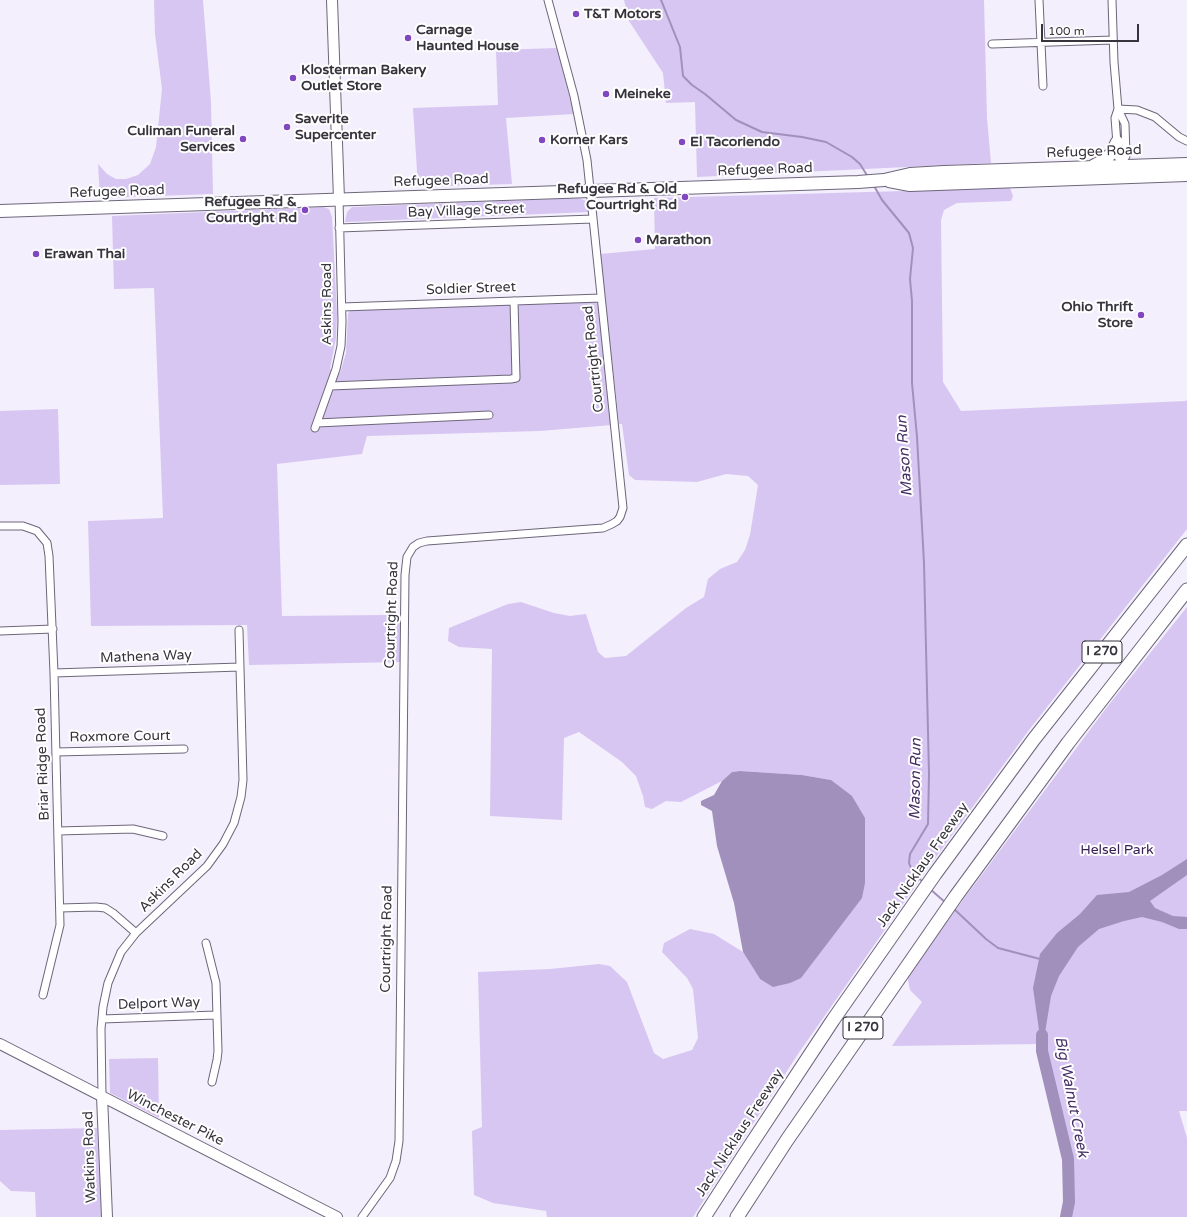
<!DOCTYPE html>
<html>
<head>
<meta charset="utf-8">
<style>
	body { margin:0 }
	#map { position:relative; width:1187px; height:1217px; overflow:hidden; background:#f4effd; font-family:"Varela Round",sans-serif }
	canvas { display:block }
	.scale { position:absolute; left:1041px; top:24px; width:98px; height:18px; box-sizing:border-box; border:2px solid #37343d; border-top:0; padding-left:5px; font-size:12px; line-height:14px; white-space:nowrap; color:#37343d; -webkit-text-stroke:3px #fff; paint-order:stroke }
</style>
</head>
<body>
<div id="map">
<canvas width="1187" height="1217"></canvas>
<div class="scale">100 m</div>
</div>
<script>
const ctx = document.querySelector('canvas').getContext('2d');
ctx.lineJoin = 'round';
function fill(path, color) { ctx.fillStyle = color; ctx.fill(path, 'evenodd'); }
const toPath = rows => new Path2D(rows.map(r => 'M' + r).join(''));
function trace(path, color, width, dash) { ctx.strokeStyle = color; ctx.lineWidth = width; ctx.lineCap = dash ? 'butt' : 'round'; ctx.setLineDash(dash || []); ctx.stroke(path); }
function write(font, color, halo, rows, align = 'center') {
  ctx.font = font + ' "Varela Round",sans-serif'; ctx.lineWidth = 4; ctx.setLineDash([]); ctx.textBaseline = 'middle'; ctx.strokeStyle = halo; ctx.fillStyle = color; for (const [text, x, y, turn = 0] of rows) {
    ctx.save(); ctx.translate(x, y); ctx.rotate((+turn || 0) * Math.PI / 180); ctx.textAlign = isNaN(turn) ? turn : align; if (halo) ctx.strokeText(text, 0, 0); ctx.fillText(text, 0, 0); ctx.restore();
  }
}
fill(toPath([
	[154,0,203,0,211,102,213,194,100,198,98,164,107,174,116,179,126,179,138,175,150,164,156,147,162,89,155,34],
	[624,0,984,0,987,118,991,163,697,177,695,102,666,103,663,73,629,21],
	[557,48,574,114,506,118,512,184,418,187,413,108,498,105,496,50],
	[1010,188,1013,196,1011,201,957,203,944,210,941,220,943,382,961,411,1186,401,1187,399,1187,529,1029,730,928,868,798,1054,693,1217,547,1217,546,1211,493,1203,474,1195,472,1131,482,1127,478,972,550,969,599,964,610,966,627,982,654,1053,663,1059,692,1050,698,1038,693,989,687,978,662,952,664,943,690,929,714,934,743,952,760,979,831,780,802,775,740,771,732,772,722,781,681,802,666,801,652,809,645,807,643,796,636,776,622,762,579,732,564,738,562,820,490,816,492,649,459,647,448,641,449,628,508,604,521,602,554,613,570,616,586,614,598,652,605,658,626,656,686,608,704,597,708,579,720,569,737,562,745,550,750,535,758,485,748,476,726,474,697,482,635,480,629,475,622,424,619,424,600,254,655,249,654,198],
	[578,198,587,201,589,212,345,222,347,212,352,207],
	[323,207,329,209,332,217,337,314,336,338,330,369,340,373,346,353,348,314,350,310,595,302,599,305,612,425,540,431,367,436,362,454,277,464,282,616,387,615,388,622,402,623,401,662,249,665,247,625,91,626,88,521,163,518,154,288,114,289,112,216],
	[58,409,60,484,0,485,0,411],
	[1187,607,1187,1111,1179,1111,1187,1138,1187,1217,1066,1217,1069,1202,1068,1159,1041,1044,892,1046,922,1002,910,990,907,975,1107,707],
	[158,1058,159,1118,110,1093,109,1059],
	[97,1128,102,1217,36,1217,35,1192,11,1191,0,1181,0,1130]
]), '#d7c6f2');
fill(toPath([
	[740,771,802,775,831,780,852,796,865,818,865,883,862,898,801,978,790,983,773,987,760,979,743,952,734,903,717,846,712,811,701,805,701,801,714,795,722,781,732,772],
	[1187,859,1187,875,1150,901,1155,908,1173,916,1187,917,1187,929,1179,929,1162,922,1142,917,1124,921,1099,929,1078,947,1059,976,1051,996,1042,1051,1033,988,1040,954,1057,933,1080,914,1097,895,1129,892,1162,875]
]), '#a190bb');
trace(toPath([
	[661,0,680,47,683,76,692,85,705,94,736,120,762,132,802,137,826,142,852,157,860,164,868,177],
	[873,184,882,200,909,233,913,248,910,279,912,301,912,383,917,437,924,563,929,774,928,824,910,854,909,863,913,873,924,883],
	[930,889,946,903],
	[953,908,986,939,998,948,1040,959]
]), '#a190bb', 2);
trace(toPath([
	[1042,1035,1042,1051,1068,1159,1069,1202,1066,1217]
]), '#a190bb', 12);
const street = toPath([
	[1039,0,1043,86],
	[1112,0,1114,62,1118,109,1115,118,1118,157,1122,162,1122,168],
	[992,44,1113,40],
	[1118,109,1137,110,1155,117,1179,137,1187,141],
	[1118,109,1125,124,1126,156,1122,162],
	[339,228,593,219],
	[342,307,601,298],
	[330,386,511,379,516,378,514,301],
	[317,423,489,415],
	[315,428,336,369,341,346,342,322,339,199],
	[0,526,23,526,37,531,47,543,49,556,54,673,60,925,43,995],
	[0,631,53,629],
	[54,673,240,667],
	[56,752,184,749],
	[58,831,133,829,163,836],
	[60,908,96,907,105,908,113,913,136,933],
	[206,943,216,983,218,1051,217,1060,212,1082],
	[102,1019,216,1015],
	[102,1096,101,1029,103,1007,108,983,121,952,136,933,207,866,223,844,234,823,241,797,243,780,239,630],
	[362,1217,390,1178,396,1161,399,1141,405,575,407,557,413,547,419,543,427,541,603,528,612,524,617,521,620,517,623,508,587,160,574,96,548,0]
]);
const secondary = toPath([
	[332,0,339,199],
	[0,1044,337,1217],
	[102,1096,107,1217]
]);
const primary = toPath([
	[1093,166,1104,160,1112,153,1117,142],
	[889,181,910,185,1187,175],
	[0,211,858,182,884,180,910,174,944,172,1187,164]
]);
const highway = toPath([
	[704,1217,744,1155,833,1020,935,874,1034,739,1187,545],
	[737,1217,787,1140,956,896,1068,743,1187,590]
]);
trace(street, '#6d667a', 9);
trace(secondary, '#6d667a', 12);
trace(primary, '#6d667a', 14);
trace(highway, '#6d667a', 15);
trace(street, '#fff', 7);
trace(secondary, '#fff', 10);
trace(primary, '#fff', 12);
trace(highway, '#fff', 13);
for (const [x, y, r, color] of [
	[576,14,4,"#8047be"],
	[408,38,4,"#8047be"],
	[293,78,4,"#8047be"],
	[606,94,4,"#8047be"],
	[287,127,4,"#8047be"],
	[243,139,4,"#8047be"],
	[542,140,4,"#8047be"],
	[682,142,4,"#8047be"],
	[685,197,4,"#8047be"],
	[305,210,4,"#8047be"],
	[638,240,4,"#8047be"],
	[36,254,4,"#8047be"],
	[1141,315,4,"#8047be"]
]) { const dot = new Path2D(); dot.arc(x, y, r, 0, 2 * Math.PI); ctx.fillStyle = color; ctx.fill(dot); trace(dot, '#fff', 1.5); }
for (const [x, y, w] of [
	[1102,652,40],
	[863,1028,40]
]) { const box = new Path2D(); box.roundRect(x - w / 2, y - 11, w, 22, 3); ctx.fillStyle = '#fff'; ctx.fill(box); trace(box, '#37343d', 1); }
write('bold 13px', '#37343d', null, [
	["I 270",1102,652],
	["I 270",863,1028]
]);
write('bold 14px', '#37343d', '#fff', [
	["T&T Motors",584,14],
	["Carnage",416,30],
	["Haunted House",416,46],
	["Klosterman Bakery",301,70],
	["Outlet Store",301,86],
	["Meineke",614,94],
	["Saverite",295,119],
	["Supercenter",295,135],
	["Culiman Funeral",235,131,"right"],
	["Services",235,147,"right"],
	["Korner Kars",550,140],
	["El Tacoriendo",690,142],
	["Refugee Rd & Old",677,189,"right"],
	["Courtright Rd",677,205,"right"],
	["Refugee Rd &",297,202,"right"],
	["Courtright Rd",297,218,"right"],
	["Marathon",646,240],
	["Erawan Thai",44,254],
	["Ohio Thrift",1133,307,"right"],
	["Store",1133,323,"right"]
], 'left');
write('14px', '#37343d', '#fff', [
	["Refugee Road",1094,152,-2],
	["Refugee Road",765,170,-2],
	["Refugee Road",441,181,-2],
	["Refugee Road",117,192,-2],
	["Bay Village Street",466,211,-2],
	["Soldier Street",471,289,-2],
	["Askins Road",327,304,-90],
	["Courtright Road",594,359,-96],
	["Courtright Road",392,615,-88],
	["Mathena Way",146,657,-2],
	["Roxmore Court",120,737,-1],
	["Briar Ridge Road",43,764,-92],
	["Jack Nicklaus Freeway",923,865,-55],
	["Askins Road",171,881,-45],
	["Courtright Road",387,939,-89],
	["Delport Way",159,1004,-2],
	["Winchester Pike",175,1118,27],
	["Jack Nicklaus Freeway",740,1133,-57],
	["Watkins Road",90,1157,-92]
]);
write('14px', '#371e54', '#fff', [
	["Helsel Park",1117,850]
]);
write('italic 15px', '#472f66', '#fff', [
	["Mason Run",905,456,-94],
	["Mason Run",916,779,-89],
	["Big Walnut Creek",1071,1097,79]
]);
</script>
</body>
</html>
